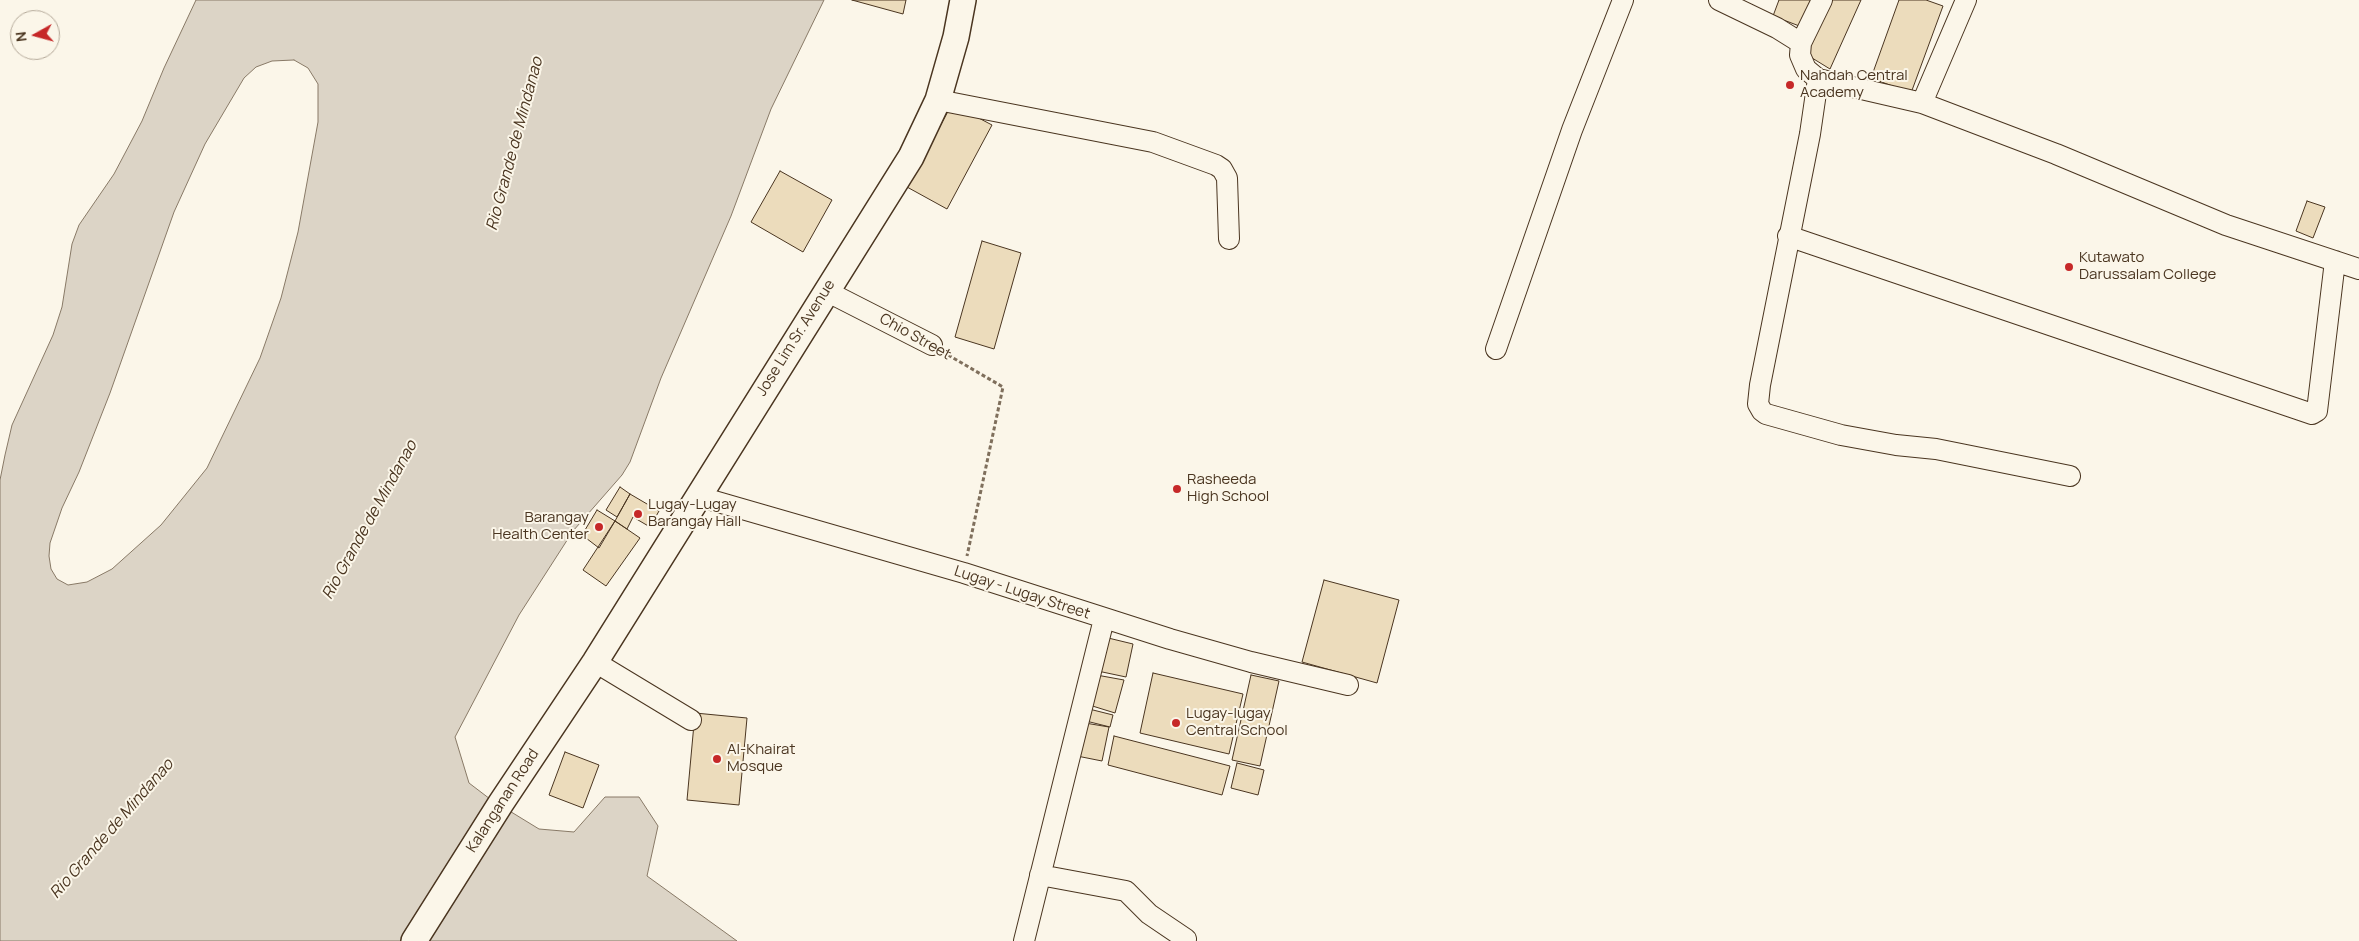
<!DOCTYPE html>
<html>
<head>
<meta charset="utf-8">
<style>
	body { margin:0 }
	#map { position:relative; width:2359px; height:941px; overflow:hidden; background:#fbf6e9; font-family:Manrope,sans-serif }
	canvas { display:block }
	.north { position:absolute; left:10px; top:10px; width:50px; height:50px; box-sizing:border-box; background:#fbf6e9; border:1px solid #b4a999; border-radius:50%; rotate:263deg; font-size:14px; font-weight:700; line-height:20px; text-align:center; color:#4a3520 }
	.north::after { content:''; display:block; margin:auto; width:18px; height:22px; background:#c62828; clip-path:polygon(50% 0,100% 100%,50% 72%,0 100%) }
</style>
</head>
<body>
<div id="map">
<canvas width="2359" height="941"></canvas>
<div class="north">N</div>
</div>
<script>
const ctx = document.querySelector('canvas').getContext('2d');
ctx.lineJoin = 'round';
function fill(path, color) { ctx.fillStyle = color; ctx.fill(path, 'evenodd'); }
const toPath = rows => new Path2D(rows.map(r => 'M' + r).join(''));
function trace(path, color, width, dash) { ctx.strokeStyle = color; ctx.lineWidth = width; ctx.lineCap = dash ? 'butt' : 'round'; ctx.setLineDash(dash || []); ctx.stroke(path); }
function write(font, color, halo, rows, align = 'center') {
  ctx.font = font + ' Manrope,sans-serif'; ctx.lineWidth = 4; ctx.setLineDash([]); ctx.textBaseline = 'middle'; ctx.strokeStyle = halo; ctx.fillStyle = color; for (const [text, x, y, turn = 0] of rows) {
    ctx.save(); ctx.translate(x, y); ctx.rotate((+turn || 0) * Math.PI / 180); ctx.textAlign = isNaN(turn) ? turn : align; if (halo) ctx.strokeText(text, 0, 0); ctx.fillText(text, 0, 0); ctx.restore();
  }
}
const water = toPath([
	[196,0,824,0,771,109,731,216,661,378,630,462,622,475,573,531,519,615,455,737,469,783,490,799,539,829,574,832,605,797,639,797,658,826,647,876,737,941,0,941,0,480,5,455,12,425,53,335,62,307,72,244,79,225,114,174,142,121,164,68,196,0],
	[294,60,308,68,318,84,318,122,298,232,281,298,260,358,207,468,161,525,112,569,87,582,68,585,57,579,51,569,49,556,50,543,62,508,79,472,110,393,174,212,205,144,244,78,256,67,272,61,294,60]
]);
fill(water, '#dcd4c6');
trace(water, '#887966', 1);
const building = toPath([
	[852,0,906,0,903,14,852,0],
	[1779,0,1813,0,1802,27,1773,16,1779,0],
	[1826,0,1861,0,1830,69,1804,53,1826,0],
	[1899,0,1926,0,1943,6,1911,93,1871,78,1899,0],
	[952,104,992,125,947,209,907,187,952,104],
	[780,171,832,200,803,252,751,222,780,171],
	[2307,201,2325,207,2313,238,2296,231,2307,201],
	[982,241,1021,253,994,349,955,337,982,241],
	[620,487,630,494,617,517,606,510,620,487],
	[630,494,659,511,650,527,633,517,627,529,615,521,630,494],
	[597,510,615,521,599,548,582,535,597,510],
	[615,521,640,538,606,586,583,570,615,521],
	[1324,580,1399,600,1377,683,1302,662,1324,580],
	[1100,636,1133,644,1126,677,1093,670,1100,636],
	[1153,673,1243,694,1229,754,1140,733,1153,673],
	[1091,674,1124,680,1115,713,1086,704,1091,674],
	[1251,675,1279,681,1260,766,1232,760,1251,675],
	[1085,708,1113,715,1110,727,1082,720,1085,708],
	[695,713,747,718,739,805,687,800,695,713],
	[1079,722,1109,727,1102,761,1072,755,1079,722],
	[1114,736,1230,766,1222,795,1108,765,1114,736],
	[565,752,599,765,583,808,549,795,565,752],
	[1237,763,1264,770,1258,795,1231,788,1237,763]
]);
fill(building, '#ecdcbc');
trace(building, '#4a3520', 1);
const minor = toPath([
	[1719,0,1777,28,1801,43],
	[1822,0,1801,43,1800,55,1806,69,1818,79,1922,103,2056,154,2226,225,2359,269],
	[1818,79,1810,134,1760,385,1758,404,1762,411,1766,414,1841,435,1896,445,1936,449,2070,476],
	[938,100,1153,142,1216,165,1222,169,1227,178,1229,239],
	[1922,103,1966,0],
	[1788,236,2312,414,2317,411,2335,261],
	[826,291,932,345],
	[1496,349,1572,130,1623,0],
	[697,496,964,573,1170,639,1251,662,1348,685],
	[595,662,691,720],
	[1040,875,1126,891,1149,914,1186,939],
	[1024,941,1104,619]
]);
const major = toPath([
	[414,941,501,803,595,662,911,157,938,100,956,37,963,0]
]);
trace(minor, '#4a3520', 22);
trace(major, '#4a3520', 28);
trace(toPath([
	[948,355,1003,387,967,556]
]), '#7f6f5c', 3, [4, 2.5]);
trace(minor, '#fbf6e9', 20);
trace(major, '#fbf6e9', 25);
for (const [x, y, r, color] of [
	[1790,85,5,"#c62828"],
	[2069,267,5,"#c62828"],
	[1177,489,5,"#c62828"],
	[638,514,5,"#c62828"],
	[599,527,5,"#c62828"],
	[1176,723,5,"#c62828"],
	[717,759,5,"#c62828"]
]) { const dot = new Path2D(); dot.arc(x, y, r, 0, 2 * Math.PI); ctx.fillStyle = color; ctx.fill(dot); trace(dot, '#fbf6e9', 2); }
write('15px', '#4a3520', '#fbf6e9', [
	["Nahdah Central",1800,76],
	["Academy",1800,93],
	["Kutawato",2079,258],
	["Darussalam College",2079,275],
	["Rasheeda",1187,480],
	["High School",1187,497],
	["Lugay-Lugay",648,505],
	["Barangay Hall",648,522],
	["Barangay",589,518,"right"],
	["Health Center",589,535,"right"],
	["Lugay-lugay",1186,714],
	["Central School",1186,731],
	["Al-Khairat",727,750],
	["Mosque",727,767]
], 'left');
write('15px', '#4a3520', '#fbf6e9', [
	["Chio Street",915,337,29],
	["Jose Lim Sr. Avenue",796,338,-58],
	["Lugay - Lugay Street",1022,593,18],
	["Kalanganan Road",503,801,-57]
]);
write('italic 16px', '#4a3520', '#fbf6e9', [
	["Rio Grande de Mindanao",515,144,-75],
	["Rio Grande de Mindanao",370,520,-61],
	["Rio Grande de Mindanao",112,829,-49]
]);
</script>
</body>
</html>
